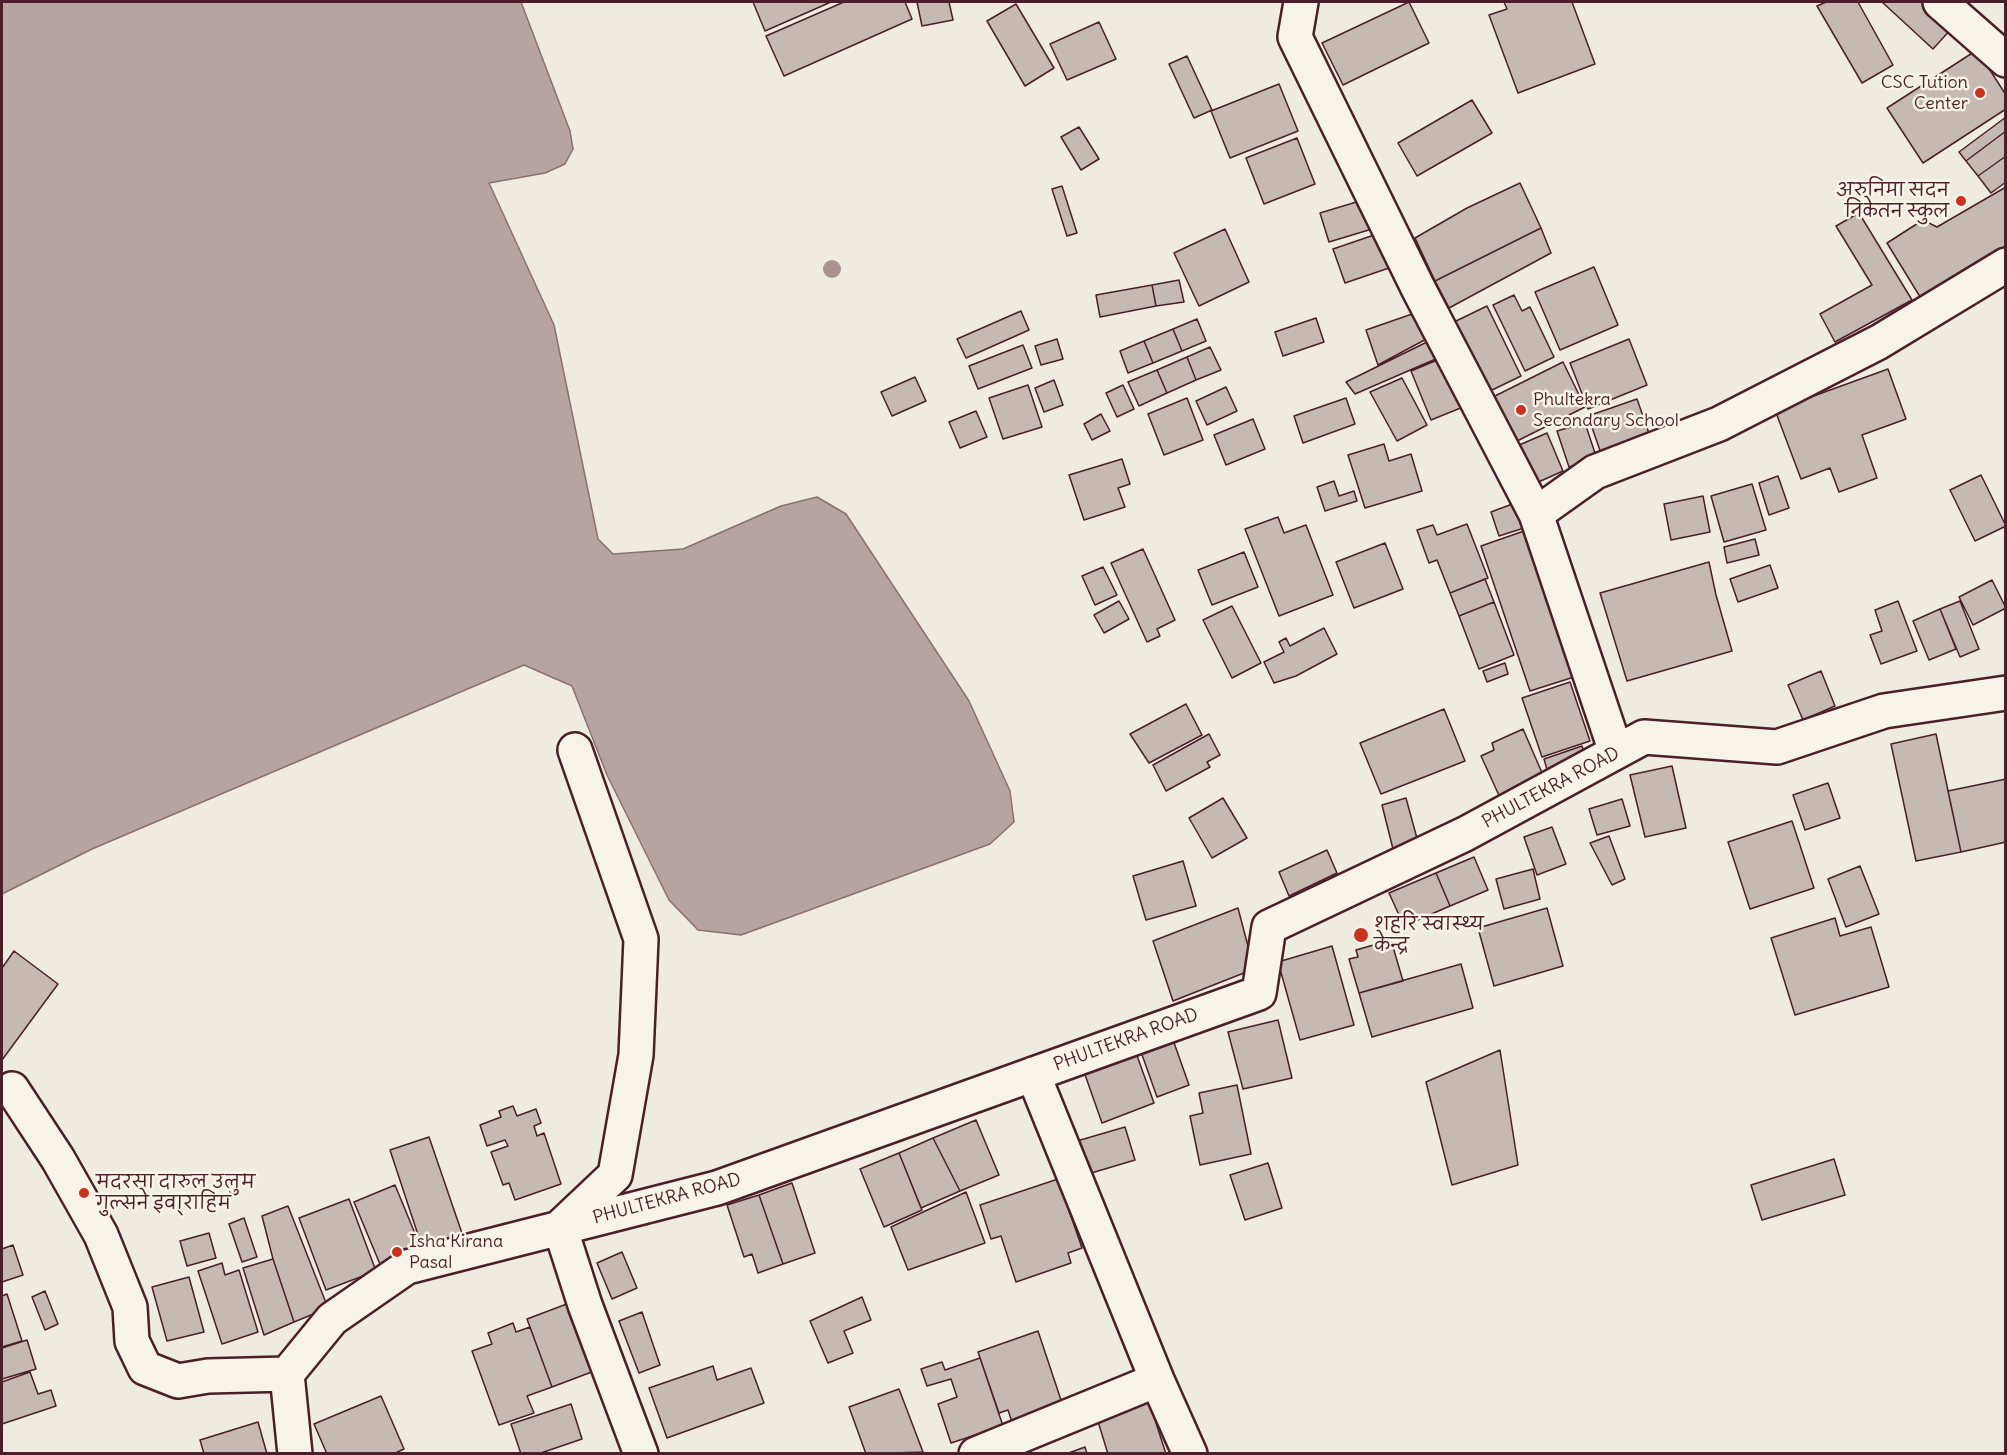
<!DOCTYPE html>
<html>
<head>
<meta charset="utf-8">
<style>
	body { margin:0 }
	#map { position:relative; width:2007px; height:1455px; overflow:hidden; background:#f0ebe0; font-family:Delius,sans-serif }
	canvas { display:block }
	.frame { position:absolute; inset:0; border:3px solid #4a1f2b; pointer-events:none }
</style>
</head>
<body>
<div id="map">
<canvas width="2007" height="1455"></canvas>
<div class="frame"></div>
</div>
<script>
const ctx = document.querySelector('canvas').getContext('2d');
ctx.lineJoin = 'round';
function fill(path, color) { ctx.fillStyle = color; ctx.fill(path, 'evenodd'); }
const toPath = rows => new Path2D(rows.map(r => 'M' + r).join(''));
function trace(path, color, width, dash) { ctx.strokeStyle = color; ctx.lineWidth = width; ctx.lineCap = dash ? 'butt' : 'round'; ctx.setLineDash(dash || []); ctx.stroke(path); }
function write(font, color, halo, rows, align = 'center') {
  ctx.font = font + ' Delius,"Playpen Sans Deva",sans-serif'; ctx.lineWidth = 5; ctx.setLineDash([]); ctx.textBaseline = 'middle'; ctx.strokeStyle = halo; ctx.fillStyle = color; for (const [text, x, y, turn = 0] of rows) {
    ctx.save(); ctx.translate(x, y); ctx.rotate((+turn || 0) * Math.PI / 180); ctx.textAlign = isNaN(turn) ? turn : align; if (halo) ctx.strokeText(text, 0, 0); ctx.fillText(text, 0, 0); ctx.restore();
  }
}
const water = toPath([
	[2,2,521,2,570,131,573,149,565,164,545,173,489,183,554,325,598,539,613,554,683,549,781,506,817,497,846,514,969,701,1010,791,1014,822,990,844,741,935,698,930,669,900,607,775,572,686,524,665,92,849,2,894,2,2]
]);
fill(water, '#b7a4a2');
trace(water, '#8b6f72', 1.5);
const building = toPath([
	[753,2,831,2,765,31,753,2],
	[844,2,905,2,912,19,784,76,766,36,844,2],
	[917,2,949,2,953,20,922,26,917,2],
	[1409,2,1429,43,1343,85,1322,43,1409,2],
	[1504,2,1572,2,1595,64,1518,93,1489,15,1507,9,1504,2],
	[1826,2,1858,2,1893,65,1862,83,1817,6,1826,2],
	[1882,2,1923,2,1952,28,1933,49,1882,2],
	[1016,4,1054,68,1025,86,987,21,1016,4],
	[1099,22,1116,59,1067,80,1050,44,1099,22],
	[1977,50,2006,95,2006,109,1923,163,1887,108,1977,50],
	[1187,56,1212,110,1194,118,1169,64,1187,56],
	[1279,84,1298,131,1230,158,1211,111,1279,84],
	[1472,100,1492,133,1417,176,1398,143,1472,100],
	[2006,117,2006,131,1966,161,1959,152,2006,117],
	[1079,127,1099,159,1081,170,1061,137,1079,127],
	[2006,131,2006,156,1978,176,1966,161,2006,131],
	[1297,138,1315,184,1264,204,1246,158,1297,138],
	[2006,156,2006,182,1991,193,1978,176,2006,156],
	[1520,183,1541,228,1435,281,1415,238,1467,208,1520,183],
	[1062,186,1077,233,1067,236,1052,189,1062,186],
	[2006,187,2006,248,1922,300,1887,243,1923,220,1937,227,2006,187],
	[1363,200,1372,229,1329,242,1320,213,1363,200],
	[1859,213,1912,300,1835,342,1820,314,1872,285,1836,226,1859,213],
	[1541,228,1551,253,1449,308,1435,281,1541,228],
	[1225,229,1249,282,1199,306,1174,253,1225,229],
	[1377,234,1389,268,1345,283,1333,249,1377,234],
	[1594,267,1618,325,1560,350,1535,292,1594,267],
	[1179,280,1184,302,1156,306,1152,285,1179,280],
	[1152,285,1156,306,1100,317,1096,295,1152,285],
	[1514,295,1522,311,1530,307,1554,357,1525,371,1493,305,1514,295],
	[1487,306,1521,376,1488,392,1454,322,1487,306],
	[1021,311,1029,330,966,358,957,339,1021,311],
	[1415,313,1430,337,1378,365,1366,330,1415,313],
	[1316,318,1324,342,1283,356,1275,332,1316,318],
	[1197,319,1206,341,1182,351,1173,329,1197,319],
	[1173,329,1182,351,1153,363,1144,341,1173,329],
	[1057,339,1063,359,1041,365,1035,346,1057,339],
	[1629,339,1647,385,1588,409,1570,363,1629,339],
	[1431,340,1438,358,1355,394,1346,382,1431,340],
	[1144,341,1153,363,1128,373,1120,351,1144,341],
	[1023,345,1032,368,978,389,969,366,1023,345],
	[1210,347,1221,370,1196,380,1187,357,1210,347],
	[1187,357,1196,380,1167,393,1157,370,1187,357],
	[1442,358,1463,407,1431,420,1411,371,1442,358],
	[1563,362,1585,407,1513,443,1491,398,1563,362],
	[1888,369,1906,419,1862,435,1877,478,1839,492,1830,468,1801,479,1775,410,1888,369],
	[1157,370,1167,393,1139,406,1128,382,1157,370],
	[915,377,926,401,892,416,881,392,915,377],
	[1402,378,1427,425,1397,441,1370,392,1402,378],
	[1054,380,1063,405,1044,412,1035,388,1054,380],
	[1028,385,1042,427,1003,439,989,398,1028,385],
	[1123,385,1134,409,1117,417,1106,393,1123,385],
	[1226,387,1237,411,1207,425,1196,401,1226,387],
	[1187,398,1203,440,1164,455,1148,414,1187,398],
	[1346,398,1355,424,1303,443,1294,416,1346,398],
	[1637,399,1652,442,1603,459,1588,416,1637,399],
	[976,411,987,437,960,448,949,422,976,411],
	[1101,414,1110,431,1092,440,1084,424,1101,414],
	[1253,419,1265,449,1226,465,1214,435,1253,419],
	[1585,423,1597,459,1569,467,1557,431,1585,423],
	[1547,433,1563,471,1534,484,1517,446,1547,433],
	[1384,444,1389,461,1411,454,1422,491,1365,508,1348,455,1384,444],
	[1122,459,1130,484,1118,488,1125,507,1084,520,1069,475,1122,459],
	[1981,475,2006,526,1975,541,1950,490,1981,475],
	[1778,476,1789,508,1769,515,1759,483,1778,476],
	[1334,481,1339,496,1354,491,1357,501,1325,511,1317,487,1334,481],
	[1752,484,1766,530,1724,542,1711,496,1752,484],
	[1703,496,1710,532,1671,540,1664,504,1703,496],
	[1515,503,1524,528,1499,536,1491,512,1515,503],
	[1278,517,1284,533,1306,525,1333,595,1279,616,1245,529,1278,517],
	[1467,524,1488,578,1450,593,1437,560,1429,563,1417,530,1433,525,1437,535,1467,524],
	[1524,531,1574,677,1530,691,1481,546,1524,531],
	[1755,539,1759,555,1727,563,1724,547,1755,539],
	[1385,543,1403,589,1354,608,1336,562,1385,543],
	[1143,549,1175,620,1157,629,1160,636,1147,642,1111,563,1143,549],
	[1244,552,1258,587,1212,605,1198,570,1244,552],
	[1709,562,1716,595,1732,651,1627,681,1600,593,1709,562],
	[1770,565,1778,588,1738,602,1730,579,1770,565],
	[1103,567,1117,595,1095,605,1082,576,1103,567],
	[1485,579,1494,602,1459,616,1450,593,1485,579],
	[1992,580,2006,608,1973,625,1959,597,1992,580],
	[1119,601,1129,619,1104,633,1094,615,1119,601],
	[1898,601,1917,651,1881,664,1870,635,1882,631,1875,610,1898,601],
	[1960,601,1979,649,1960,657,1940,609,1960,601],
	[1494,602,1514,655,1479,669,1459,616,1494,602],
	[1232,606,1261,663,1232,678,1203,620,1232,606],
	[1940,609,1956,649,1929,660,1913,621,1940,609],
	[1324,628,1337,654,1296,676,1274,683,1264,662,1284,652,1279,642,1286,638,1290,646,1324,628],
	[1505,663,1508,674,1487,682,1483,671,1505,663],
	[1821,671,1835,706,1803,720,1788,685,1821,671],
	[1570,682,1590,741,1542,757,1522,698,1570,682],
	[1186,704,1202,735,1149,763,1130,734,1186,704],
	[1444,709,1465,761,1381,794,1360,743,1444,709],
	[1523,729,1546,782,1502,802,1481,756,1494,750,1492,743,1523,729],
	[1209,734,1220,755,1207,762,1210,767,1166,791,1153,765,1209,734],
	[1936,734,1961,852,1916,861,1891,744,1936,734],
	[1582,746,1587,760,1548,773,1544,759,1582,746],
	[1672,766,1686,828,1645,837,1630,775,1672,766],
	[2006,779,2006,842,1961,852,1948,791,2006,779],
	[1828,783,1840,818,1805,830,1793,795,1828,783],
	[1223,798,1247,838,1212,858,1189,818,1223,798],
	[1406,798,1418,842,1393,849,1382,805,1406,798],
	[1622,799,1630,826,1597,835,1589,809,1622,799],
	[1792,821,1814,888,1750,909,1728,842,1792,821],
	[1552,827,1566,864,1537,875,1524,837,1552,827],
	[1609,836,1625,879,1612,885,1590,843,1609,836],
	[1327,850,1337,873,1289,896,1279,872,1327,850],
	[1474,857,1488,890,1450,906,1436,873,1474,857],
	[1183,861,1196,906,1146,920,1133,876,1183,861],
	[1860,866,1879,914,1846,927,1828,879,1860,866],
	[1533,869,1540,899,1504,909,1496,879,1533,869],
	[1436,873,1450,906,1404,926,1389,893,1436,873],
	[1238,908,1254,969,1173,1001,1153,941,1238,908],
	[1547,908,1563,966,1494,986,1478,928,1547,908],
	[1835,918,1840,936,1871,927,1889,987,1795,1015,1771,938,1835,918],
	[1391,940,1403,981,1359,993,1349,959,1358,957,1356,950,1391,940],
	[1332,946,1354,1025,1300,1040,1278,962,1332,946],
	[14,951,58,984,2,1060,2,968,14,951],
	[1461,964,1473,1008,1372,1037,1359,993,1461,964],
	[1278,1020,1292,1078,1243,1089,1228,1032,1278,1020],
	[1172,1037,1189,1085,1157,1097,1140,1049,1172,1037],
	[1135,1050,1154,1103,1102,1123,1083,1069,1135,1050],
	[1500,1050,1518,1165,1452,1185,1426,1082,1500,1050],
	[1237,1085,1251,1154,1200,1165,1190,1116,1203,1113,1199,1093,1237,1085],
	[513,1106,517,1116,536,1109,541,1123,534,1126,537,1136,544,1133,561,1184,515,1200,509,1183,503,1185,491,1152,508,1146,505,1140,487,1146,480,1125,501,1117,499,1111,513,1106],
	[976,1120,999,1175,960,1191,933,1138,976,1120],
	[1125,1127,1135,1160,1088,1174,1077,1141,1125,1127],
	[429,1137,464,1239,424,1253,390,1150,429,1137],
	[933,1138,960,1191,921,1208,899,1153,933,1138],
	[899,1153,922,1210,884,1227,860,1169,899,1153],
	[1834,1159,1845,1195,1762,1220,1751,1185,1834,1159],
	[1268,1163,1282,1208,1245,1220,1230,1175,1268,1163],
	[1058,1179,1082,1248,1068,1253,1071,1263,1016,1282,1001,1236,991,1239,980,1205,1058,1179],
	[792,1183,815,1253,783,1264,759,1195,792,1183],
	[395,1185,423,1253,382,1269,354,1202,395,1185],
	[966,1192,985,1243,908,1270,891,1227,966,1192],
	[759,1195,783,1264,758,1273,752,1254,744,1257,727,1205,759,1195],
	[349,1199,376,1271,326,1290,299,1218,349,1199],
	[288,1206,328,1308,294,1322,273,1259,262,1216,288,1206],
	[244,1218,257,1257,242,1262,229,1224,244,1218],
	[209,1233,216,1258,187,1266,180,1241,209,1233],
	[13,1245,23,1275,2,1282,2,1249,13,1245],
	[622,1252,637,1288,612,1299,597,1263,622,1252],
	[273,1259,294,1322,264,1335,243,1268,273,1259],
	[222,1263,225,1275,239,1270,258,1332,222,1344,198,1271,222,1263],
	[189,1277,204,1332,167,1341,152,1287,189,1277],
	[45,1291,58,1324,45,1330,32,1297,45,1291],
	[7,1294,22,1341,2,1347,2,1296,7,1294],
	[862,1297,871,1320,844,1331,853,1353,828,1363,810,1321,862,1297],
	[572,1302,597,1370,552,1387,527,1319,572,1302],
	[642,1312,660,1365,639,1373,619,1321,642,1312],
	[513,1323,516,1332,530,1327,552,1387,527,1396,534,1413,499,1425,472,1351,492,1344,488,1333,513,1323],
	[1038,1331,1064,1409,1013,1425,1008,1410,999,1413,978,1352,1038,1331],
	[27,1340,36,1369,2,1379,2,1348,27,1340],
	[980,1358,1003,1426,951,1443,938,1404,957,1397,951,1379,927,1386,921,1369,942,1362,945,1370,980,1358],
	[713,1366,717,1380,751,1368,764,1403,667,1438,649,1388,713,1366],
	[30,1372,38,1394,51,1390,56,1406,2,1424,2,1382,30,1372],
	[899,1389,923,1452,866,1454,849,1407,899,1389],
	[381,1396,404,1449,393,1454,327,1454,314,1424,381,1396],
	[1148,1398,1166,1454,1108,1454,1096,1415,1148,1398],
	[571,1404,582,1439,538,1454,521,1454,511,1424,571,1404],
	[258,1422,267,1454,204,1454,200,1440,258,1422],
	[1085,1447,1087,1454,1066,1454,1085,1447]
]);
fill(building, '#c6b8b3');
trace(building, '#4a1f2b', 1.5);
const minor = toPath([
	[1301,2,1295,37,1418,288,1536,514,1616,752],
	[1536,514,1595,472,1719,424,1879,342,2006,265],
	[575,750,641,939,636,1055,615,1175,560,1227,585,1305,641,1454],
	[12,1089,58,1159,101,1235,130,1307,132,1341,145,1368,178,1381,208,1376,287,1374],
	[1157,1380,1190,1454],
	[295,1454,287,1374,332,1319,407,1267,717,1188,1259,993,1269,927,1465,834,1644,737,1777,747,1884,711,2006,693],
	[976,1454,1157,1380,1033,1074]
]);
const secondary = toPath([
	[1940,2,2006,60]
]);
trace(minor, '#4a1f2b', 38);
trace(secondary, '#4a1f2b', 38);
trace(minor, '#f7f3e8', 33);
trace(secondary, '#f7f3e8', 33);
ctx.fillStyle = '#a89292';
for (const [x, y] of [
	[832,269]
]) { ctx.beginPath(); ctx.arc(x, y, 9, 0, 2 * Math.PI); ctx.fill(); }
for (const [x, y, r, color] of [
	[1980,93,6,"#c8321e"],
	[1961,201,6,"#c8321e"],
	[1521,410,6,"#c8321e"],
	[1361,935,8,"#c8321e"],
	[84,1193,6,"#c8321e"],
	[397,1252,6,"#c8321e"]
]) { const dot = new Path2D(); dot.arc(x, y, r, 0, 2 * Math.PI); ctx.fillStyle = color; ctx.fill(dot); trace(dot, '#f7f3e8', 2); }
write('18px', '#4a1f2b', '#f7f3e8', [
	["CSC Tution",1968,83,"right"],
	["Center",1968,104,"right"],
	["अरुनिमा सदन",1949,191,"right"],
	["निकेतन स्कुल",1949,212,"right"],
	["Phultekra",1533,400],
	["Secondary School",1533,421],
	["शहरि स्वास्थ्य",1374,925],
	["केन्द्र",1374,946],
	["मदरसा दारुल उलुम",96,1183],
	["गुल्सने इवा्राहिम",96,1204],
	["Isha Kirana",409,1242],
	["Pasal",409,1263]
], 'left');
write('18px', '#4a1f2b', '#f7f3e8', [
	["PHULTEKRA ROAD",1551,788,-28],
	["PHULTEKRA ROAD",1126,1040,-20],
	["PHULTEKRA ROAD",667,1199,-15]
]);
</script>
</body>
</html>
